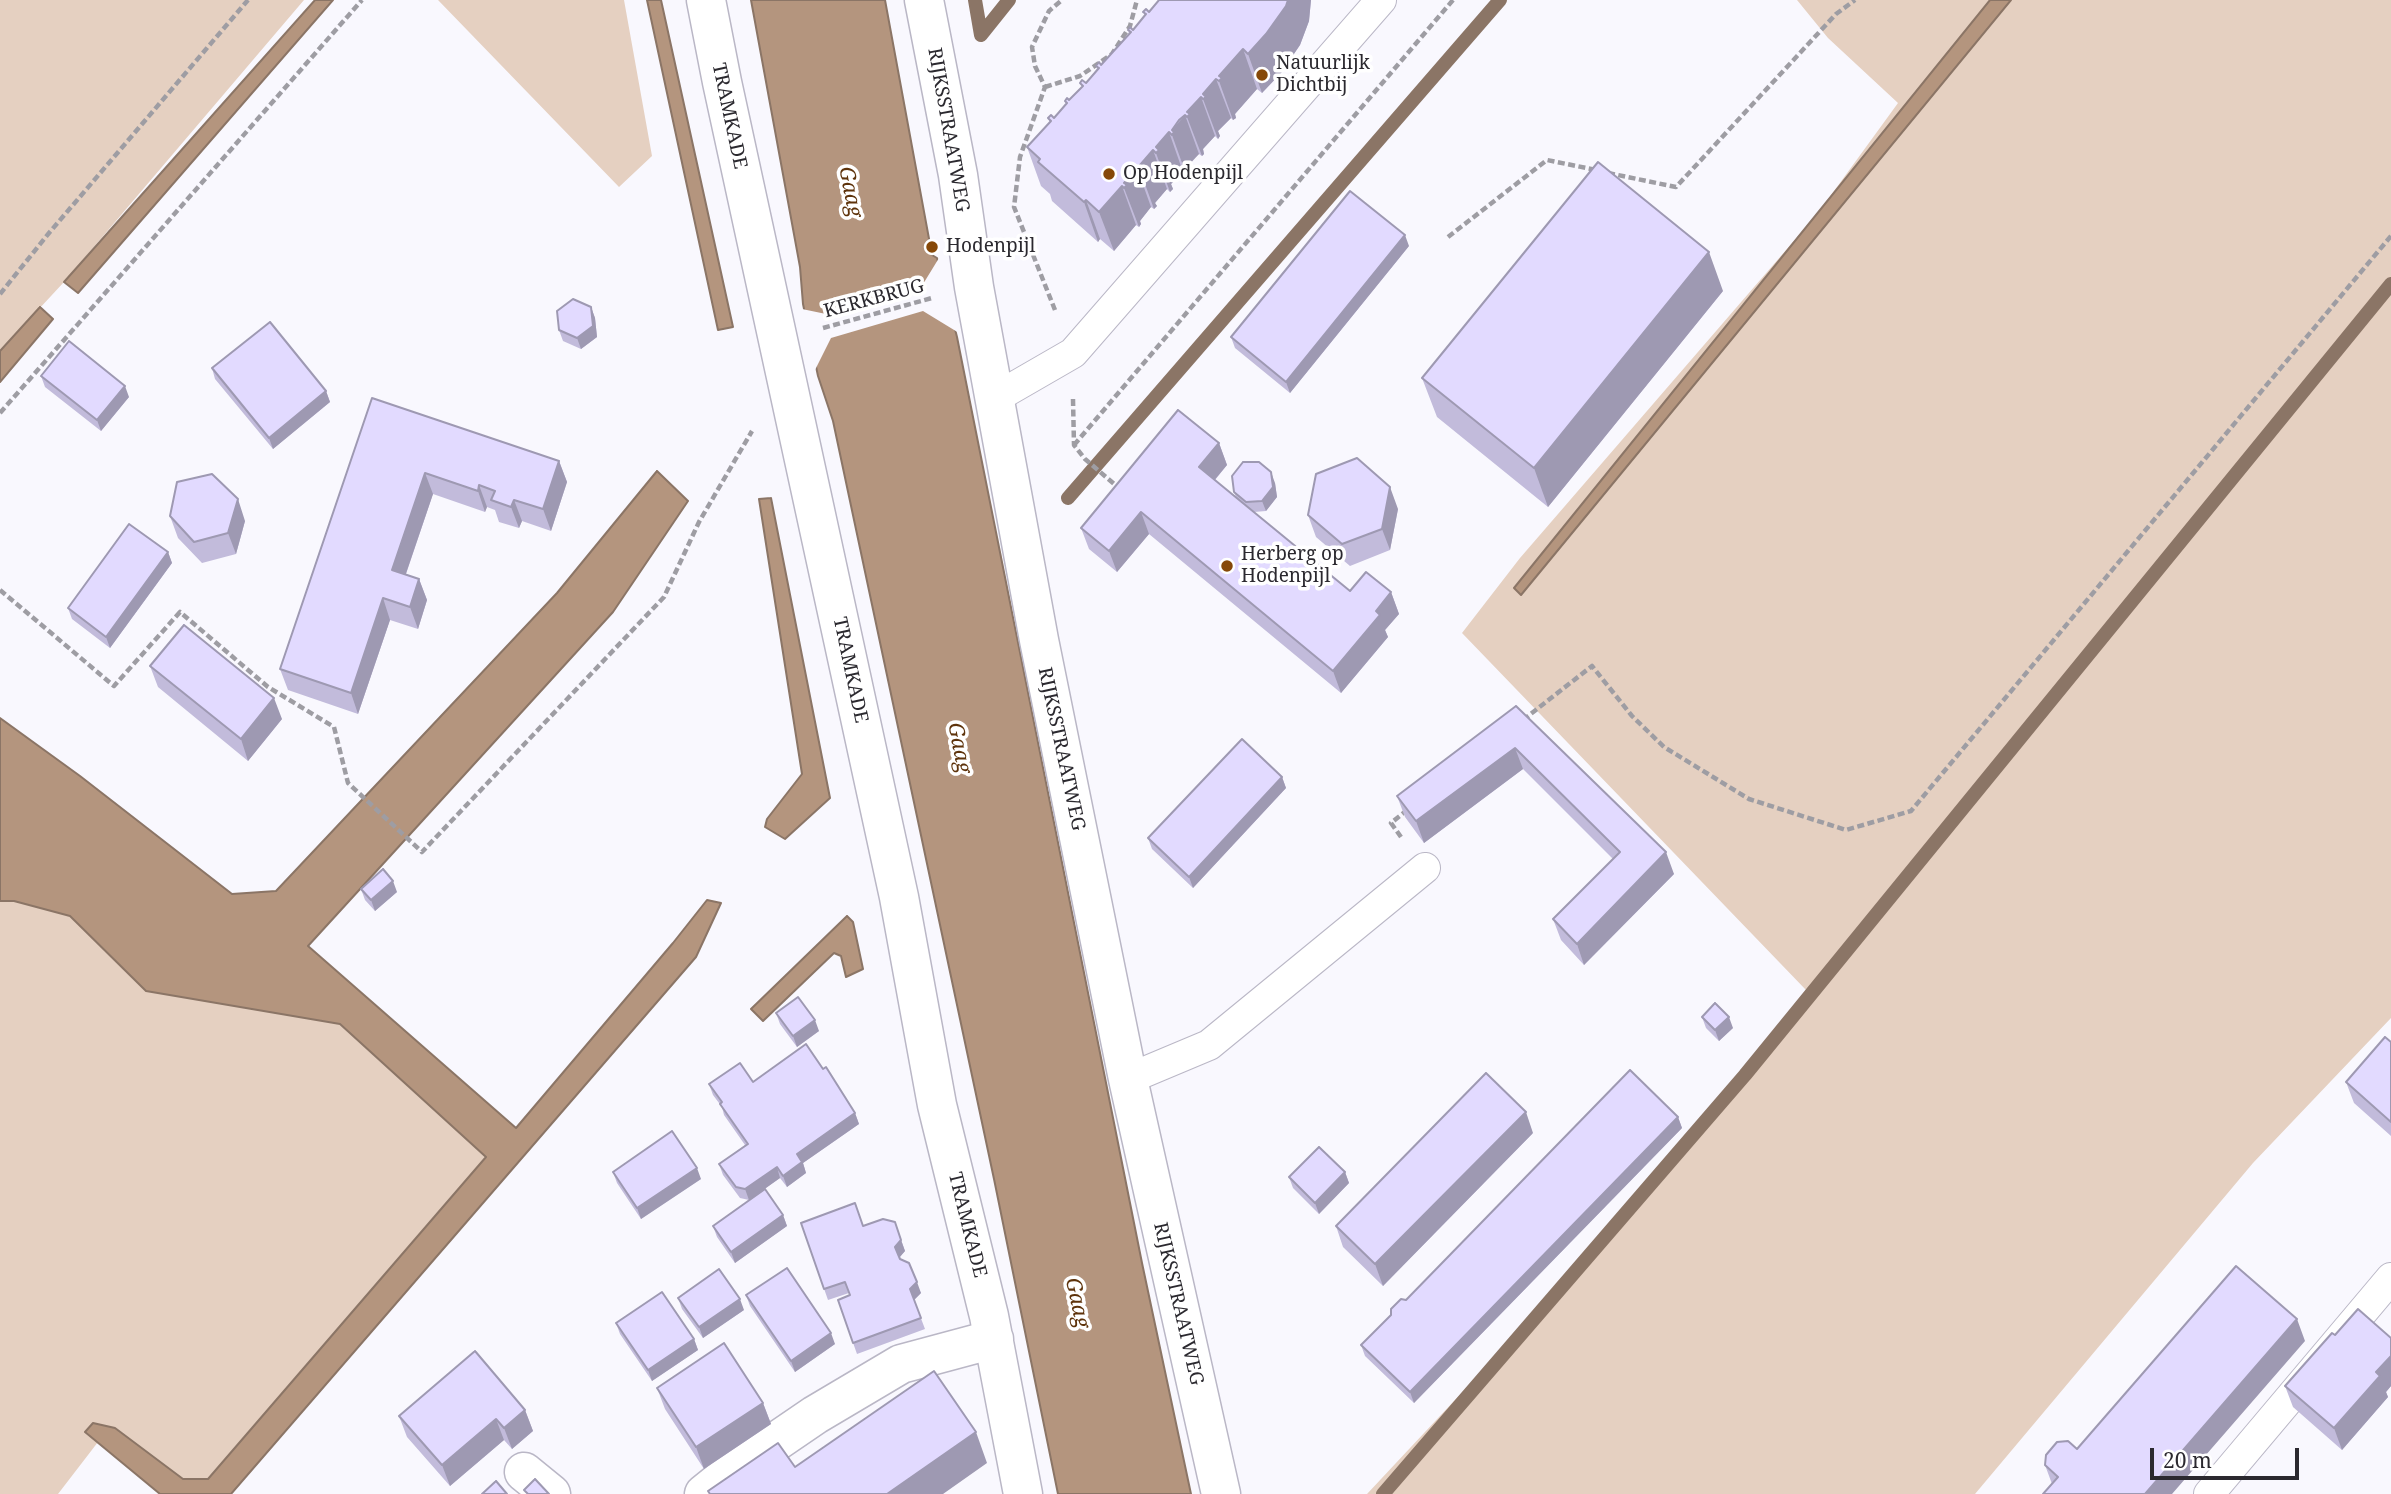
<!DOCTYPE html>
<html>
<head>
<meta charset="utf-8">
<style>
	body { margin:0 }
	#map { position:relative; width:2391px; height:1494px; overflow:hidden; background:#f9f8fe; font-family:"Noto Serif",serif }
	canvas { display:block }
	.scale { position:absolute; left:2150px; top:1448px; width:149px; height:32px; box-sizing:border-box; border:4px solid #2b292f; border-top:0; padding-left:9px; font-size:21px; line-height:24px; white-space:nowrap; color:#2b292f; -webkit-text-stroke:5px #fff; paint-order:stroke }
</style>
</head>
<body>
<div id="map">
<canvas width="2391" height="1494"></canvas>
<div class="scale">20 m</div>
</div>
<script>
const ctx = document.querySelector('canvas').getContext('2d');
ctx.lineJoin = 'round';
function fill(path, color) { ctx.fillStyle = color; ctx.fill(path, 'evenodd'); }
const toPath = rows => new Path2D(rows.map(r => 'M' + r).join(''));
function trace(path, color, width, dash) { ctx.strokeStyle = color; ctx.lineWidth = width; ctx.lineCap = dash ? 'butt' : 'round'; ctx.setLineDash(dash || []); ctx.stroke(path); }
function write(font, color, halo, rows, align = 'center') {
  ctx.font = font + ' "Noto Serif",serif'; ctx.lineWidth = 7; ctx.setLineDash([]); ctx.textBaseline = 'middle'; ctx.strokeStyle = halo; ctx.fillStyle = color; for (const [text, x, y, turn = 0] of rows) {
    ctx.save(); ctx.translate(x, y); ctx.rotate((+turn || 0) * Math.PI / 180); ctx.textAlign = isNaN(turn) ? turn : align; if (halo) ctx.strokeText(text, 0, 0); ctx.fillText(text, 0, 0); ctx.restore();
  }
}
fill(toPath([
	[0,0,304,0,64,282,0,351],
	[438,0,624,0,652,156,619,187],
	[1797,0,2391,0,2391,1018,2253,1163,1975,1494,1367,1494,1482,1371,1646,1186,1735,1079,1806,990,1462,633,1520,558,1818,213,1898,103,1828,38],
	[0,901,14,901,70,916,146,991,340,1024,486,1157,208,1479,183,1479,115,1428,86,1432,98,1442,58,1494,0,1494]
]), '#e5d0c1');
const water = toPath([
	[315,0,333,0,78,293,64,282,315,0],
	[647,0,661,0,733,327,718,330,647,0],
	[751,0,885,0,932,255,937,258,957,337,1142,1263,1191,1494,1058,1494,994,1179,833,421,818,376,803,304,800,267,751,0],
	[1990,0,2011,0,1521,595,1514,588,1990,0],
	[40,307,53,319,0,382,0,351,40,307],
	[657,471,688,501,613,612,308,946,516,1128,673,943,707,900,721,903,696,957,231,1494,160,1494,85,1432,93,1423,115,1428,183,1479,208,1479,486,1157,340,1024,146,991,70,916,14,901,0,901,0,718,80,776,232,894,276,891,557,593,657,471],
	[771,498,830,798,785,839,765,827,767,819,802,774,759,499,771,498],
	[847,916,853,922,863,969,846,977,841,956,834,953,763,1021,751,1009,847,916]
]);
fill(water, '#b4957e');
trace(water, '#8b7566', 2);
fill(toPath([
	[939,258,959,333,923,311,831,338,815,370,802,309,826,314,920,289]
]), '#f9f8fe');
trace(toPath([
	[975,0,981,35,1009,0],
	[1068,498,1500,0],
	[1383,1494,1745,1075,2391,284]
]), '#8b7566', 14);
const service = toPath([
	[995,398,1073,353,1381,0],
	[1128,1079,1209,1045,1425,868],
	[2209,1494,2391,1278]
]);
const minor = toPath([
	[706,0,722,82,899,897,937,1105,989,1316,1023,1494],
	[524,1472,551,1494],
	[704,1494,730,1473,815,1415,901,1364,994,1339]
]);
const secondary = toPath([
	[924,0,958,175,974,287,1039,640,1128,1079,1221,1494]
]);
trace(service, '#bab7c6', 32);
trace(minor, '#bab7c6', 41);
trace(secondary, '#bab7c6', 41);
trace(toPath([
	[1045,87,1080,76,1112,54,1130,26,1137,0],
	[1608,173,1676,187,1836,14,1855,0],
	[1448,237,1547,160,1596,170],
	[0,294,49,233,248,0],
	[1055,310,1014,207,1020,157,1045,87,1035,66,1032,47,1049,11,1062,0],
	[823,328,932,298],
	[1073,399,1074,445,1085,459,1120,489],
	[0,413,362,0],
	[1074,445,1453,0],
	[0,590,114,686,180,612,268,687,334,727,348,783,422,852,664,597,699,522,752,431],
	[1523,720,1592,666,1632,716,1664,747,1749,799,1846,830,1911,811,2391,236],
	[1401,837,1391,823,1406,811]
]), '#9e9da3', 4.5, [7, 3.5]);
trace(service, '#fff', 30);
trace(minor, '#fff', 38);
trace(secondary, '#fff', 38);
fill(toPath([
	[1159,0,1311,0,1309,21,1300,45,1281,73,1262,93,1257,89,1235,114,1236,118,1233,120,1231,118,1218,131,1220,136,1218,139,1215,136,1203,149,1204,154,1202,156,1199,154,1193,159,1187,167,1189,171,1186,174,1183,172,1171,184,1173,189,1170,192,1167,189,1155,203,1157,206,1154,209,1151,207,1140,221,1141,224,1139,227,1136,225,1114,251,1100,239,1098,242,1052,201,1050,194,1041,186,1027,147,1050,123,1048,118,1054,118,1066,104,1065,101,1069,100,1082,87,1080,83,1086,83,1097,69,1096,66,1101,65,1129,34,1128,30,1133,30,1145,16,1143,12,1149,12],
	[1409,246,1290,393,1235,348,1231,337],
	[1723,291,1548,507,1437,417,1422,378],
	[591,307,595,318,597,337,581,349,563,341,559,330],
	[212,368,326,391,330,402,273,449,215,379],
	[41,376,129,397,101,431,45,387],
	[372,398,559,461,567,482,551,531,522,521,519,528,499,522,495,510,487,507,485,512,433,494,406,574,419,579,427,600,418,629,390,620,358,714,288,690,280,669],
	[1219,443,1227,465,1215,480,1236,497,1234,492,1275,483,1277,497,1266,511,1254,512,1350,591,1391,592,1399,614,1385,630,1388,637,1341,693,1149,534,1117,572,1089,549,1081,528],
	[1398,509,1390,550,1350,566,1316,537,1308,515],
	[170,516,245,521,236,554,202,563,178,538],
	[168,552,172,563,110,648,72,619,68,608],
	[150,666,282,719,248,761,158,687],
	[1516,706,1674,874,1584,965,1561,940,1553,919,1613,859,1523,769,1424,843,1405,817,1397,796],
	[1282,777,1286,788,1193,888,1152,849,1148,838],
	[361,889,397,892,375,911,365,900],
	[776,1013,819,1031,797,1047,780,1024],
	[1702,1017,1733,1028,1719,1041,1706,1028],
	[2391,1042,2391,1136,2354,1103,2346,1082],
	[753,1082,855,1113,859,1124,803,1163,806,1173,787,1187,780,1178,749,1200,740,1198,723,1175,719,1164,745,1145,724,1115,722,1107,713,1095,709,1084],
	[1678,1117,1682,1128,1414,1403,1365,1356,1361,1345,1406,1300],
	[1533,1133,1383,1286,1343,1247,1336,1226],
	[613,1172,701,1179,641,1219,617,1183],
	[1345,1172,1349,1183,1319,1214,1293,1188,1289,1177],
	[783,1215,787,1226,735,1263,717,1237,713,1226],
	[895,1222,905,1251,899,1258,921,1293,914,1300,925,1329,857,1354,838,1300,850,1295,849,1293,828,1300,801,1223,863,1226],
	[746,1295,835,1344,795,1372,750,1306],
	[678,1298,744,1310,703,1338,682,1309],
	[616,1323,694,1339,698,1350,652,1381,620,1334],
	[2335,1335,2391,1338,2391,1386,2386,1392,2388,1397,2342,1450,2293,1407,2285,1386],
	[2305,1341,2052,1484,2045,1465,2077,1449],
	[657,1388,763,1403,771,1424,704,1469,665,1409],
	[525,1410,533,1431,512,1449,504,1440,450,1486,407,1437,399,1416]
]), '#c2bbdb');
fill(toPath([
	[1288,0,1311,0,1309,21,1300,45,1281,73,1262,93,1248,54],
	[1243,49,1257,89,1235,114,1236,118,1233,120,1219,81,1219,76],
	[1216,79,1231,118,1218,131,1220,136,1218,139,1203,99,1203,94],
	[1201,97,1215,136,1203,149,1204,154,1202,156,1187,117,1187,112],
	[1185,115,1199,154,1187,167,1189,171,1186,174,1172,135,1172,130],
	[1169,132,1183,172,1171,184,1173,189,1170,192,1156,153,1156,147],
	[1153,150,1167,189,1155,203,1157,206,1154,209,1140,170,1140,165],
	[1137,168,1151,207,1140,221,1141,224,1139,227,1124,188,1124,183],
	[1122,186,1136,225,1114,251,1099,212],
	[1086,200,1100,239,1098,242,1084,202],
	[1405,235,1409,246,1290,393,1286,382],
	[1709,252,1723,291,1548,507,1534,468],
	[591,307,595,318,597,337,581,349,577,338],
	[125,386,129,397,101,431,97,420],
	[326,391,330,402,273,449,269,438],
	[1219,443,1227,465,1207,489,1199,467],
	[559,461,567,482,551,531,543,509],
	[1271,472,1275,483,1277,497,1266,511,1262,501],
	[425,473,433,494,400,591,392,570],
	[479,485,487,507,485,512,478,491],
	[1390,487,1398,509,1390,550,1382,529],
	[238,499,245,521,236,554,228,533],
	[514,500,522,521,519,528,511,507],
	[1141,512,1149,534,1117,572,1109,551],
	[168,552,172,563,110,648,106,637],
	[419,579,427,600,418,629,410,607],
	[1391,592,1399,614,1385,630,1388,637,1341,693,1333,671,1376,611],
	[383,598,390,620,358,714,351,693],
	[274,698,282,719,248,761,241,739],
	[1515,748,1523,769,1424,843,1416,821],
	[1282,777,1286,788,1193,888,1189,877],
	[1666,852,1674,874,1584,965,1577,944],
	[393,881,397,892,375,911,371,900],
	[1729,1017,1733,1028,1719,1041,1715,1030],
	[815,1020,819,1031,797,1047,793,1036],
	[1526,1112,1533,1133,1383,1286,1375,1264],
	[855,1113,859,1124,803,1163,806,1173,787,1187,783,1176,797,1154],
	[1678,1117,1682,1128,1414,1403,1410,1392],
	[777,1167,780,1178,749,1200,745,1189],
	[697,1168,701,1179,641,1219,637,1208],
	[1345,1172,1349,1183,1319,1214,1315,1203],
	[783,1215,787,1226,735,1263,731,1252],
	[901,1240,905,1251,899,1258,895,1247],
	[917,1282,921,1293,914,1300,910,1289],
	[740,1299,744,1310,703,1338,699,1327],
	[2297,1319,2305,1341,2172,1494,2145,1494],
	[831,1333,835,1344,795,1372,791,1361],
	[694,1339,698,1350,652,1381,648,1370],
	[2391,1356,2391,1386,2386,1392,2388,1397,2342,1450,2334,1428,2376,1372],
	[763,1403,771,1424,704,1469,696,1447],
	[525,1410,533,1431,512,1449,504,1428],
	[496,1419,504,1440,450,1486,442,1465],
	[976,1432,987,1463,943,1494,887,1494]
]), '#9e99b2');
const building = toPath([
	[1159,0,1288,0,1286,6,1266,34,1248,54,1243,49,1219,76,1222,78,1219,81,1216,79,1203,94,1206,97,1203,99,1201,97,1187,112,1190,114,1187,117,1185,115,1179,120,1172,130,1174,132,1172,135,1169,132,1156,147,1159,150,1156,153,1153,150,1140,165,1142,167,1140,170,1137,168,1124,183,1127,185,1124,188,1122,186,1099,212,1086,200,1084,202,1038,162,1040,159,1027,147,1051,121,1048,118,1051,115,1054,118,1067,103,1065,101,1067,98,1069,100,1083,86,1080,83,1082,80,1086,83,1099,68,1096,66,1099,62,1101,65,1131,32,1128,30,1130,27,1133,30,1146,14,1143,12,1146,9,1149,12,1159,0],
	[1598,162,1709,252,1534,468,1422,378,1598,162],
	[1350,191,1405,235,1286,382,1231,337,1350,191],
	[573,299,591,307,593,326,577,338,559,330,557,311,573,299],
	[270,322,326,391,269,438,212,368,270,322],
	[69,341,125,386,97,420,41,376,69,341],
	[372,398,559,461,543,509,514,500,511,507,491,500,495,491,479,485,478,491,425,473,392,570,419,579,410,607,383,598,351,693,280,669,372,398],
	[1178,410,1219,443,1199,467,1350,591,1366,572,1391,592,1376,611,1380,615,1333,671,1141,512,1109,551,1081,528,1178,410],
	[1357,458,1390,487,1382,529,1342,544,1308,515,1316,474,1357,458],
	[1243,462,1259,462,1271,472,1273,487,1262,501,1246,502,1234,492,1232,476,1243,462],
	[212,474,238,499,228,533,194,542,170,516,177,482,212,474],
	[129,524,168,552,106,637,68,608,129,524],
	[184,625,274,698,241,739,150,666,184,625],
	[1516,706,1666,852,1577,944,1553,919,1620,852,1515,748,1416,821,1397,796,1516,706],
	[1242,739,1282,777,1189,877,1148,838,1242,739],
	[383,869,393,881,371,900,361,889,383,869],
	[798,997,815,1020,793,1036,776,1013,798,997],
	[1715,1003,1729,1017,1715,1030,1702,1017,1715,1003],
	[2385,1037,2391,1042,2391,1122,2346,1082,2385,1037],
	[806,1044,823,1069,826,1067,855,1113,797,1154,802,1162,783,1176,777,1167,745,1189,736,1187,719,1164,748,1144,720,1104,722,1102,709,1084,740,1063,753,1082,806,1044],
	[1630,1070,1678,1117,1410,1392,1361,1345,1391,1315,1391,1309,1401,1299,1406,1300,1630,1070],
	[1486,1073,1526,1112,1375,1264,1336,1226,1486,1073],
	[672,1131,697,1168,637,1208,613,1172,672,1131],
	[1319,1147,1345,1172,1315,1203,1289,1177,1319,1147],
	[765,1189,783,1215,731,1252,713,1226,765,1189],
	[855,1203,863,1226,883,1219,895,1222,901,1240,895,1247,900,1259,909,1263,917,1282,910,1289,921,1318,853,1343,838,1300,850,1295,845,1282,824,1289,801,1223,855,1203],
	[2236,1266,2297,1319,2145,1494,2043,1494,2058,1477,2045,1465,2046,1455,2057,1442,2068,1441,2077,1449,2236,1266],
	[787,1268,831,1333,791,1361,746,1295,787,1268],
	[719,1269,740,1299,699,1327,678,1298,719,1269],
	[662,1292,694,1339,648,1370,616,1323,662,1292],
	[2358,1309,2391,1338,2391,1356,2376,1372,2380,1376,2334,1428,2285,1386,2332,1333,2335,1335,2358,1309],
	[724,1343,763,1403,696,1447,657,1388,724,1343],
	[475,1351,525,1410,504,1428,496,1419,442,1465,399,1416,475,1351],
	[934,1371,976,1432,887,1494,710,1494,708,1491,778,1443,795,1467,934,1371],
	[535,1479,549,1494,528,1494,524,1490,535,1479],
	[496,1481,507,1494,482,1494,496,1481]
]);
fill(building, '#e2daff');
trace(building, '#9e99b2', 2);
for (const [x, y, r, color] of [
	[1262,75,7,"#864808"],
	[1109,174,7,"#864808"],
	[932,247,7,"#864808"],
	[1227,566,7,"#864808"]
]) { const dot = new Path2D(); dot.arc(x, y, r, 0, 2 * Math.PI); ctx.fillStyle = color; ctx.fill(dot); trace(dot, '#fff', 2.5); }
write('19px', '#2b292f', '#fff', [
	["Natuurlijk",1276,64],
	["Dichtbij",1276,86],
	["Op Hodenpijl",1123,174],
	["Hodenpijl",946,247],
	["Herberg op",1241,555],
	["Hodenpijl",1241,577]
], 'left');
write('19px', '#2b292f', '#fff', [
	["TRAMKADE",729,116,78],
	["RIJKSSTRAATWEG",948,130,80],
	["KERKBRUG",874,299,-15],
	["TRAMKADE",850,670,78],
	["RIJKSSTRAATWEG",1061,749,78],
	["TRAMKADE",967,1225,76],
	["RIJKSSTRAATWEG",1178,1304,77]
]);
write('italic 21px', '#5e330b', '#fff', [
	["Gaag",850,192,79],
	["Gaag",959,748,79],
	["Gaag",1077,1303,78]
]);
</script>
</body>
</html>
